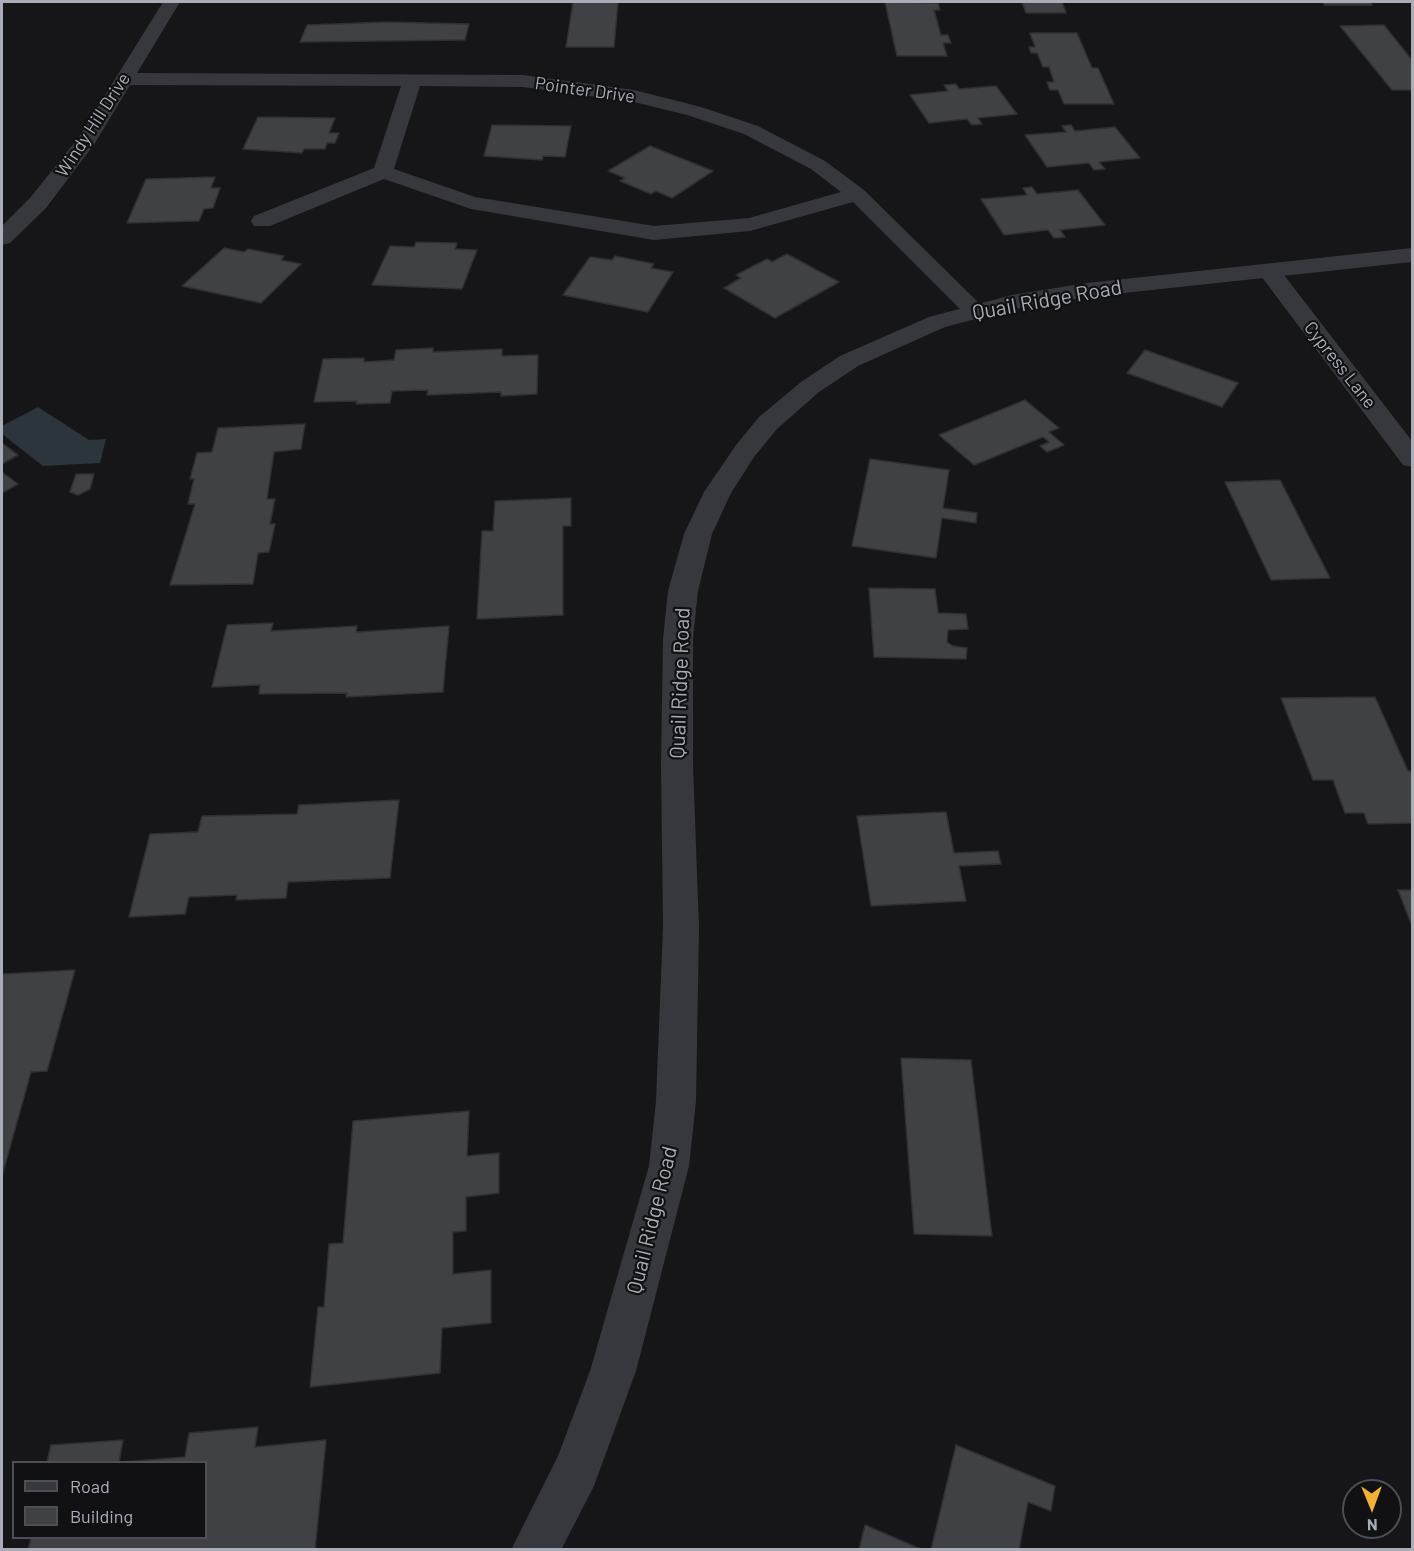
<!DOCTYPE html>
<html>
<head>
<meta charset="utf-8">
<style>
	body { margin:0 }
	#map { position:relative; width:1414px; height:1551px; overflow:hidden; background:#161618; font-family:Barlow,sans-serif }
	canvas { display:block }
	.frame { position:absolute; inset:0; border:3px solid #a8adb8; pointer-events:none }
	.legend { position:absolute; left:12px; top:1461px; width:195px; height:78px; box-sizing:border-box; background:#111113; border:2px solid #4d4f55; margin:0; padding:8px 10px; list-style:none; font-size:18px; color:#a8adb8 }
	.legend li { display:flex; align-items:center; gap:12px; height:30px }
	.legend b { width:30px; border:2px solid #4d4f55 }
	.north { position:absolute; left:1342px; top:1479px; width:60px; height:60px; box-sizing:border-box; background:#111113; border:2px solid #4d4f55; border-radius:50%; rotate:179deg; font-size:16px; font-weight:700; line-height:24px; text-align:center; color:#a8adb8 }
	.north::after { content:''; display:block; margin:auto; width:21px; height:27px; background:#f2b134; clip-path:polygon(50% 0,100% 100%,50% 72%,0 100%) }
</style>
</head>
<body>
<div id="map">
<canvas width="1414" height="1551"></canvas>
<div class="frame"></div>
<ul class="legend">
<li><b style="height:8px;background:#37383d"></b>Road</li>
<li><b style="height:16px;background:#404145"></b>Building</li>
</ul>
<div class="north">N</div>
</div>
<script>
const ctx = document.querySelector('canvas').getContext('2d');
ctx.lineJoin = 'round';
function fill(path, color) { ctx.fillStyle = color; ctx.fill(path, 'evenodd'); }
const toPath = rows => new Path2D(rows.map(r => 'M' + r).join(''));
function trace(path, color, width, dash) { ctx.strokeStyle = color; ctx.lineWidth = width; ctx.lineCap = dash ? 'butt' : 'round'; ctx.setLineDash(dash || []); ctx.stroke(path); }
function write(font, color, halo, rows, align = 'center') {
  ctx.font = font + ' Barlow,sans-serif'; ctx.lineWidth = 4.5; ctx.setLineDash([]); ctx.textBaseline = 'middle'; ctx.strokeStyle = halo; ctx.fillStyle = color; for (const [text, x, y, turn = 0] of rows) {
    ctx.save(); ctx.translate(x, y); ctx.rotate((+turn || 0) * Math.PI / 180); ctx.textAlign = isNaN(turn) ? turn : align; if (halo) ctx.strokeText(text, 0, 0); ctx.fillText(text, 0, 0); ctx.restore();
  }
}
fill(toPath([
	[38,407,89,440,106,439,100,463,43,466,2,434,2,426]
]), '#2c353c');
const building = toPath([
	[573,2,618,2,614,47,566,47,573,2],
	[885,2,938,3,940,10,934,10,941,35,948,35,951,43,943,43,947,56,897,56,885,2],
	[1022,2,1062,2,1066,13,1026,13,1022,2],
	[1322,2,1370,2,1372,5,1325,5,1322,2],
	[387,22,469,24,465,40,300,42,307,25,387,22],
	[1384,25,1412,60,1412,90,1392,90,1340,26,1384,25],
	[1030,33,1077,33,1092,68,1098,68,1114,104,1064,104,1058,90,1050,90,1047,82,1054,82,1049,67,1043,67,1037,53,1031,53,1029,47,1035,47,1030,33],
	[956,84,959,89,996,86,1017,114,978,118,982,124,972,125,967,119,929,123,910,95,948,91,944,85,956,84],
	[258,117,335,118,329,133,339,133,335,143,327,143,325,149,304,149,302,153,243,149,258,117],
	[492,125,571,126,565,157,543,156,542,160,484,156,492,125],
	[1071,125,1075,131,1115,127,1140,158,1099,162,1105,169,1094,170,1089,163,1047,167,1025,135,1066,132,1062,126,1071,125],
	[650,146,713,171,672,198,656,191,651,194,620,181,625,178,608,171,650,146],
	[215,177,211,188,220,188,213,208,204,209,199,221,127,223,146,179,215,177],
	[1032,187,1037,194,1078,190,1105,225,1060,230,1065,237,1054,238,1048,230,1004,235,981,199,1027,195,1023,188,1032,187],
	[416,242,457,243,455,249,477,250,462,289,372,285,390,246,414,247,416,242],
	[224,248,244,252,248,249,284,256,281,260,301,264,261,303,182,286,224,248],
	[787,254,839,282,775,318,724,288,741,278,736,275,767,259,772,262,787,254],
	[615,256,654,264,651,268,673,272,648,312,563,295,590,257,612,260,615,256],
	[433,348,433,352,502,349,502,356,538,355,537,394,501,396,501,392,427,395,428,390,392,391,390,403,356,404,357,401,314,402,323,359,364,358,364,362,394,360,396,350,433,348],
	[1145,350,1238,383,1222,407,1127,373,1145,350],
	[1025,400,1059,428,1049,432,1064,445,1047,452,1040,446,1049,442,1043,437,974,465,939,435,1025,400],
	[305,424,301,449,274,452,267,499,275,499,270,524,275,524,269,552,258,553,253,584,170,585,195,504,188,504,194,479,190,479,197,453,212,452,218,428,305,424],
	[2,443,18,455,2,464,2,443],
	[870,459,949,470,943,508,977,513,976,523,942,518,936,558,852,546,870,459],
	[2,472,18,484,2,493,2,472],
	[76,474,94,474,90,489,78,495,70,492,76,474],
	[1280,480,1330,578,1271,580,1225,482,1280,480],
	[571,498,571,526,563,526,563,615,477,619,482,531,493,531,495,501,571,498],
	[869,588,935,589,938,613,966,614,968,629,948,630,947,642,953,646,967,648,966,659,874,657,869,588],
	[273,623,271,631,357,626,356,632,449,626,443,692,346,697,347,693,259,694,260,685,212,687,227,625,273,623],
	[1375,697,1408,771,1412,771,1412,823,1368,824,1364,813,1345,813,1333,780,1313,780,1281,698,1375,697],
	[399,800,390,878,288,882,286,898,236,900,237,895,189,897,185,914,129,917,150,834,198,832,202,816,297,814,299,805,399,800],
	[946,812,954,853,998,851,1001,864,959,866,966,901,871,906,857,816,946,812],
	[1398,890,1412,890,1412,926,1398,890],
	[75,970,47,1071,31,1072,2,1176,2,974,75,970],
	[901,1058,971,1060,992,1236,914,1234,901,1058],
	[469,1111,467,1156,499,1153,499,1193,466,1197,466,1231,453,1232,453,1274,491,1270,491,1323,442,1328,440,1373,310,1387,318,1307,324,1307,329,1244,343,1243,353,1121,469,1111],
	[258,1427,255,1447,326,1440,315,1550,28,1550,31,1538,206,1538,206,1462,123,1462,185,1457,189,1433,258,1427],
	[123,1440,119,1462,47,1462,51,1445,123,1440],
	[956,1445,1055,1486,1051,1511,1028,1502,1019,1550,931,1550,956,1445],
	[865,1525,923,1550,859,1550,865,1525]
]);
fill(building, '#404145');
trace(building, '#303034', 1.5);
fill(toPath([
	[163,2,180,2,137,73,523,75,634,90,701,107,758,126,825,161,864,190,987,311,983,316,975,318,967,316,853,202,750,231,654,240,471,209,384,179,270,226,254,226,251,221,254,216,374,168,401,86,130,85,95,143,46,208,10,243,2,245,2,226,30,198,79,137,163,2],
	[420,86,523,87,634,102,687,115,744,134,811,169,841,192,749,218,654,226,475,197,394,169,420,86],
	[1269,264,1277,266,1412,441,1412,467,1403,465,1261,276,1258,271,1261,266,1269,264]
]), '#37383d');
fill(toPath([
	[1412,248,1412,262,1087,297,1014,309,945,327,858,366,819,392,777,429,754,457,731,493,712,534,698,591,693,639,693,765,699,927,696,1101,689,1166,636,1371,594,1486,561,1550,511,1550,558,1456,590,1371,649,1166,656,1101,663,927,661,765,663,639,668,591,684,534,704,492,736,445,759,417,801,382,840,356,929,317,1012,295,1087,283,1412,248]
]), '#37383d');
write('18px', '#a8adb8', '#111113', [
	["Pointer Drive",585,90,8],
	["Windy Hill Drive",93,125,-57],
	["Cypress Lane",1340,365,52]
]);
write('21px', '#a8adb8', '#111113', [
	["Quail Ridge Road",1047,300,-10],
	["Quail Ridge Road",680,683,-88],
	["Quail Ridge Road",652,1220,-76]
]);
</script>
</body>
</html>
